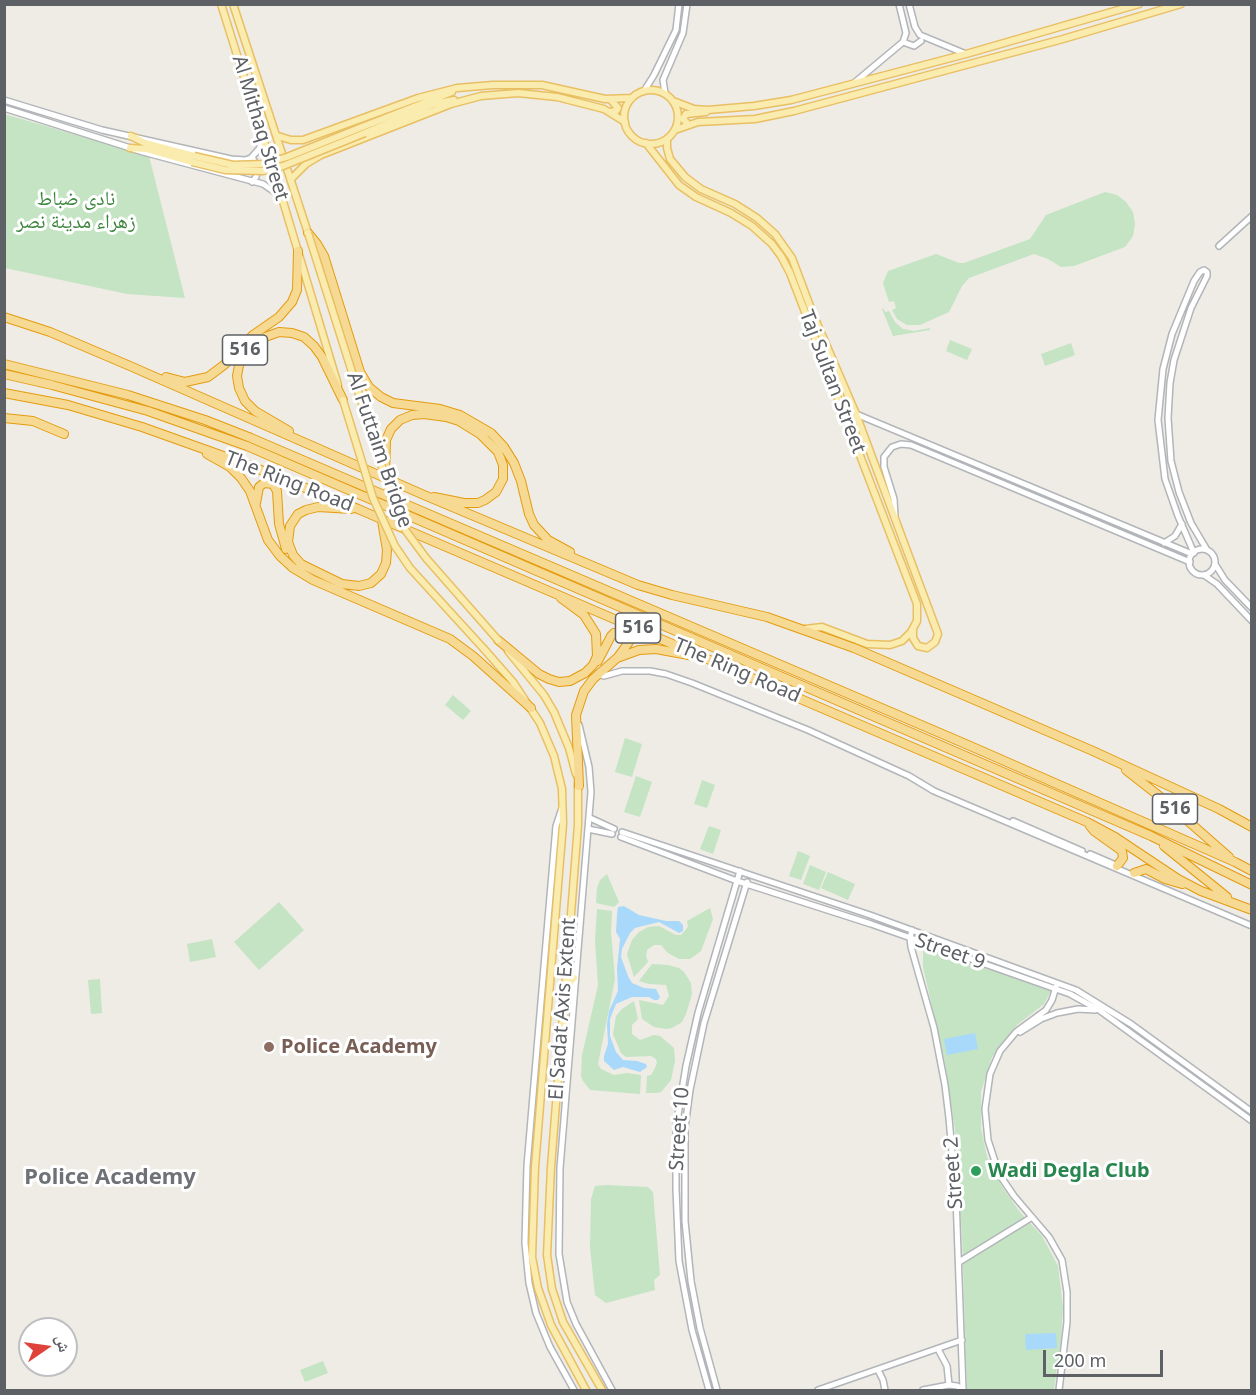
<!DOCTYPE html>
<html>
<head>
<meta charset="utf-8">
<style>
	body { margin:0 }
	#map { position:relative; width:1256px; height:1395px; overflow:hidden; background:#eeece5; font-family:"Noto Sans","Noto Naskh Arabic",sans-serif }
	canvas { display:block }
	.frame { position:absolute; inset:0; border:6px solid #5d6064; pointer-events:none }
	.north { position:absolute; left:18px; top:1317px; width:60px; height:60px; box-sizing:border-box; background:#fff; border:2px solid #bebfc1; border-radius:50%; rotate:77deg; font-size:16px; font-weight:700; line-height:24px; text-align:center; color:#5d6064 }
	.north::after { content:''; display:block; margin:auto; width:21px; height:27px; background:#df423b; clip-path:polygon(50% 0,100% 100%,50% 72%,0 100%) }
	.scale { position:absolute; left:1043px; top:1350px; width:120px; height:27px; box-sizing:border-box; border:3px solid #5d6064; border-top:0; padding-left:8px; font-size:18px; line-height:21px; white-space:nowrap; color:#5d6064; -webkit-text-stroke:4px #fff; paint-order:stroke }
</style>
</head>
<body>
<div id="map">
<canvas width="1256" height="1395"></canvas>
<div class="frame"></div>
<div class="north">ش</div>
<div class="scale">200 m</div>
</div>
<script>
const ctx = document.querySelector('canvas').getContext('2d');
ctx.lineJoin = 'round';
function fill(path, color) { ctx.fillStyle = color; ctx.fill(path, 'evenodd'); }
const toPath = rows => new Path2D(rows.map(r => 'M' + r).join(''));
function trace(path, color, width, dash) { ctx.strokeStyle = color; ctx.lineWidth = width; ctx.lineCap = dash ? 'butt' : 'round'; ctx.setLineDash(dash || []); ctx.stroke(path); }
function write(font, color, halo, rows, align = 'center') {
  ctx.font = font + ' "Noto Sans","Noto Naskh Arabic",sans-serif'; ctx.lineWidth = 6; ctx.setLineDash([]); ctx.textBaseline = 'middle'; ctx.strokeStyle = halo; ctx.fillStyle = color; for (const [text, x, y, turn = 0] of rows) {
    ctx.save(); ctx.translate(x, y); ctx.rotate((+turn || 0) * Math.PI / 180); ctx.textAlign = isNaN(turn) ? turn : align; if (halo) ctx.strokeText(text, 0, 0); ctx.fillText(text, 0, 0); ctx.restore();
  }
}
fill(toPath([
	[4,114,149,156,185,298,127,294,5,268],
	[1105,192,1117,195,1126,202,1133,212,1135,224,1133,236,1125,247,1074,266,1061,267,1048,259,1034,254,969,278,962,286,949,312,920,325,907,325,897,319,892,310,896,308,894,301,889,302,883,283,888,271,936,254,959,263,964,263,1030,239,1046,215],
	[883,308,885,312,889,311,895,322,903,329,914,331,930,328,930,330,893,336,882,309],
	[950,340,972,349,967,360,946,351],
	[1071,343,1075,355,1045,366,1041,354],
	[453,695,471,711,463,720,445,705],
	[625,738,642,744,632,777,615,772],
	[636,776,652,782,640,817,624,812],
	[702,780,715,785,707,808,694,804],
	[709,826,721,830,713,854,700,849],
	[798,851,810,856,801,880,789,876],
	[810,865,826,872,819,890,803,884],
	[828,872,855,884,848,900,821,888],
	[607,874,619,902,614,907,596,903,597,888,600,880],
	[279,902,304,930,259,970,234,942],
	[710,908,713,919,701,951,690,959,679,959,668,953,661,945,654,945,647,950,646,956,648,962,634,977,627,954,632,940,639,932,648,927,659,926,676,935,681,935,688,927,687,921],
	[597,909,612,911,611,932,615,979,598,1064,601,1069,614,1075,627,1073,641,1075,640,1094,590,1090,583,1081,581,1076,582,1055,598,985,595,941],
	[212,939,216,957,190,962,187,944],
	[927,948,1051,991,1044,1004,1017,1025,992,1057,981,1092,981,1128,987,1157,1001,1185,1019,1211,1042,1236,1058,1266,1063,1308,1061,1339,1054,1390,967,1390,962,1236,955,1130,945,1063,923,967,923,950],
	[652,964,668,965,679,968,684,972,691,983,692,994,686,1014,682,1022,672,1028,666,1029,654,1027,642,1019,639,1000,663,1005,669,996,666,985,649,984,639,981],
	[100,979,102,1013,91,1014,88,980],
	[634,1001,638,1019,632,1025,632,1034,640,1040,654,1035,660,1036,674,1048,675,1061,671,1080,661,1092,656,1093,646,1093,647,1076,651,1075,654,1070,657,1063,656,1059,651,1056,626,1057,621,1053,613,1034,616,1016,622,1009],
	[606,1185,648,1187,653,1192,660,1275,654,1280,655,1290,606,1303,595,1295,590,1248,591,1199,595,1186],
	[323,1361,328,1373,305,1382,300,1370]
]), '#c4e4c3');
fill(toPath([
	[624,906,639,915,666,921,679,921,683,925,683,931,679,933,659,922,635,928,630,933,622,949,621,957,628,976,632,983,644,988,656,989,660,997,658,1000,654,1000,649,997,632,997,616,1004,610,1019,610,1036,616,1052,623,1060,637,1061,646,1064,647,1067,640,1072,623,1067,614,1070,604,1061,604,1056,608,1044,607,1024,609,1011,618,991,617,969,620,939,616,932,617,915,618,907],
	[975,1033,978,1049,947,1055,944,1039],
	[1056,1333,1057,1348,1026,1350,1025,1334]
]), '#a9d9fa');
const minor = toPath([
	[909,4,915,27,920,35,966,54],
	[903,42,914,46,921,41],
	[854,83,903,42,906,33,899,4],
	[644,91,654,75,676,30,679,4],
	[665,93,663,80,683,33,687,4],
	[4,100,102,130,231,159,245,160,251,158,259,149,263,140],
	[4,108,143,152,263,184,282,197],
	[252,182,256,177,258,168,252,157],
	[1219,246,1252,216],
	[856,414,1192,554],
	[895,517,894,499,884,467,884,457,892,447,901,444,911,445,1190,562],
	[1164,543,1175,536,1182,524],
	'1189 562a13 13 0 1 1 26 0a13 13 0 1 1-26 0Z',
	[1194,553,1178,516,1165,479,1158,420,1163,369,1172,334,1194,281,1200,272,1204,270,1207,272,1207,276,1191,308,1174,360,1170,383,1168,418,1171,461,1179,492,1191,523,1207,550],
	[1215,564,1225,580,1252,608],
	[1204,575,1217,584,1252,621],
	[597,674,604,676,622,671,650,671,666,674,692,683,808,730,909,776,934,791,1252,926],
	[579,725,589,767,591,792,560,1168,559,1254,567,1302,576,1324,612,1390],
	[562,808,556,826,527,1166,525,1243,529,1283,536,1313,550,1347,574,1390],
	[590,818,614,829],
	[1013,821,1082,851],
	[588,829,612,834],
	[622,832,870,915,1076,990,1131,1024,1252,1112],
	[621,837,737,881,871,924,1070,994,1099,1010,1252,1121],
	[1090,854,1118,866],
	[912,930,910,938,911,947,934,1028,945,1085,949,1118,956,1197,963,1390],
	[1056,987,1052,1000,1046,1010,1016,1032,1000,1051,990,1074,985,1109,988,1140,999,1174,1014,1196,1049,1237,1062,1260,1067,1292,1067,1322,1059,1390],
	[1020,1032,1041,1019,1057,1013,1078,1009,1095,1010],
	[959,1262,1032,1217],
	[938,1349,947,1366,949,1385],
	[878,1370,883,1380,885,1390],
	[709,1390,692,1330,679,1261,676,1189,676,1127,686,1066,698,1013,740,871],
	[717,1390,700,1328,691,1281,685,1221,685,1127,690,1090,704,1023,747,882],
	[818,1390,962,1340],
	[923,1390,949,1385,957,1386,963,1389]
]);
const major = toPath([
	[221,4,282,198,338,385],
	[233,4,308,233],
	'624 117a27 27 0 1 1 54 0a27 27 0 1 1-54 0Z',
	[673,101,694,109,708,110,754,106,791,100,966,54,1139,4],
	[610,112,616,111,618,108,610,99],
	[688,124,683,119,686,114,706,112],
	[362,127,452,92],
	[675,130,698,122,755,119,794,111,1063,39,1181,4],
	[365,133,434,104,454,100],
	[131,136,145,143,194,156],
	[278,136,291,140,303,140,418,98,457,88,493,85,542,85,605,99,632,98],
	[667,139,667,148,670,159,685,177,701,189,735,204,757,218,775,234,792,258,813,314,856,414,938,634,935,642,927,648,918,646,913,638,913,629],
	[646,143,679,185,696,197,731,213,752,226,772,244,781,256,790,273,917,604,917,621,911,632,902,641,890,645,867,644,822,627,805,629],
	[130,148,147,149,192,162],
	[291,179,306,164,321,155,451,104,481,96,518,93,557,97,604,109,625,122],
	[484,649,513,682,540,723,554,756,562,789,563,824,535,1167,532,1257,538,1288,551,1325,586,1390],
	[508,651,544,695,554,712,569,748,576,774],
	[578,784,578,825,551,1167,547,1255,552,1289,563,1322,602,1390],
	[565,987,574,978]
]);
const highway = toPath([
	[308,233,317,244,324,256,360,372,369,387,381,397,393,403,440,409,460,415,491,433,504,447,514,463,521,481,529,514,534,525,548,540,570,552],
	[4,317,50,332,130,366,424,495,638,585,672,595,767,617,854,648,1093,751,1219,809,1252,827],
	[4,364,128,395,205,420,251,438,968,745,1235,862,1252,871],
	[4,374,52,385,148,411,247,446,1151,836,1252,885],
	[166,377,185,382,208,377,224,365,253,335,279,317,292,302,297,290,298,251],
	[4,393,68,405,142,427,243,463,358,509,1087,822,1115,837,1178,879,1201,891,1252,910],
	[4,418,33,421,64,434],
	[289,431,255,411,245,401,239,388,237,376,240,360,247,348,257,340,279,332,292,333,304,337,314,346,322,357,343,400],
	[207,454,230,467,241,478,250,491,268,540,280,556,293,568,313,580,450,639,473,656,531,708],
	[385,475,386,440,391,429,400,420,412,415,424,414,446,417,459,421,480,434,498,452,503,465,503,479,496,492,485,500,478,503,464,503,434,497],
	[256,503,259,487,264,483,273,484,277,491,279,524,286,549],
	[351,509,318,507,306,510,298,514,290,526,288,542,293,555,301,564,342,584,359,586,371,583,381,574,386,563,387,550,382,521],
	[498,640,539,674,549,679,559,682,570,681,585,673,593,665,597,656,596,634,584,615,561,598],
	[598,661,611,636,614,633,622,632,628,638,629,642,618,657],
	[1126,770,1163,799,1229,857],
	[579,786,576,715,584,691,593,679,617,658,639,650,656,649,694,656],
	[1090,826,1094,831,1122,851,1123,858,1117,866],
	[1164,846,1227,897],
	[1134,873,1146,869,1165,879,1182,884]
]);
trace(minor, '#b2b5b9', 8);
trace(major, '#e9bf63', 9);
trace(highway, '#e59b0e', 10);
trace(minor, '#fff', 5);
trace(major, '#faebae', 6);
trace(highway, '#f6da94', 8);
const majorBridge = toPath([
	[194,156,233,165,264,164,287,157,362,127],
	[192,162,225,170,263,171,283,166,365,133],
	[308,233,395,508,406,531,426,558,498,640],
	[343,400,373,498,395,546,410,568,484,649]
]);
trace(majorBridge, '#e9bf63', 9, []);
trace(majorBridge, '#faebae', 6);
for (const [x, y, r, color] of [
	[269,1047,6,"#8d6e63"],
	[976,1171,6,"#2e9e5b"]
]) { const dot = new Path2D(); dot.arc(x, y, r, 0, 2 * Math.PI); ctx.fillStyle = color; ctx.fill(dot); trace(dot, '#fff', 2); }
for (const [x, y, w] of [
	[245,350,45],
	[638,628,45],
	[1175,809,45]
]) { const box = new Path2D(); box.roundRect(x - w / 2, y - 15, w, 30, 4.5); ctx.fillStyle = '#fff'; ctx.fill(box); trace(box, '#5d6064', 1.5); }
write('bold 18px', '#5d6064', null, [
	["516",245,350],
	["516",638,628],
	["516",1175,809]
]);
write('20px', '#5d6064', '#fff', [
	["Al Mithaq Street",260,128,73],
	["Taj Sultan Street",832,382,69],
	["Al Futtaim Bridge",379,450,71],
	["The Ring Road",289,482,21],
	["The Ring Road",737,671,23],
	["Street 9",950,952,19],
	["El Sadat Axis Extent",563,1009,-86],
	["Street 10",680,1129,-86],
	["Street 2",954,1173,-94]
]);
write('20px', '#3b853c', '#fff', [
	["نادى ضباط",76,199],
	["زهراء مدينة نصر",76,222]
]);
write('bold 20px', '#785e54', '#fff', [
	["Police Academy",281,1047]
], 'left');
write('bold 20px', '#27864d', '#fff', [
	["Wadi Degla Club",988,1171]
], 'left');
write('bold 22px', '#6e7276', '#fff', [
	["Police Academy",110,1178]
]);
</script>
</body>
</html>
